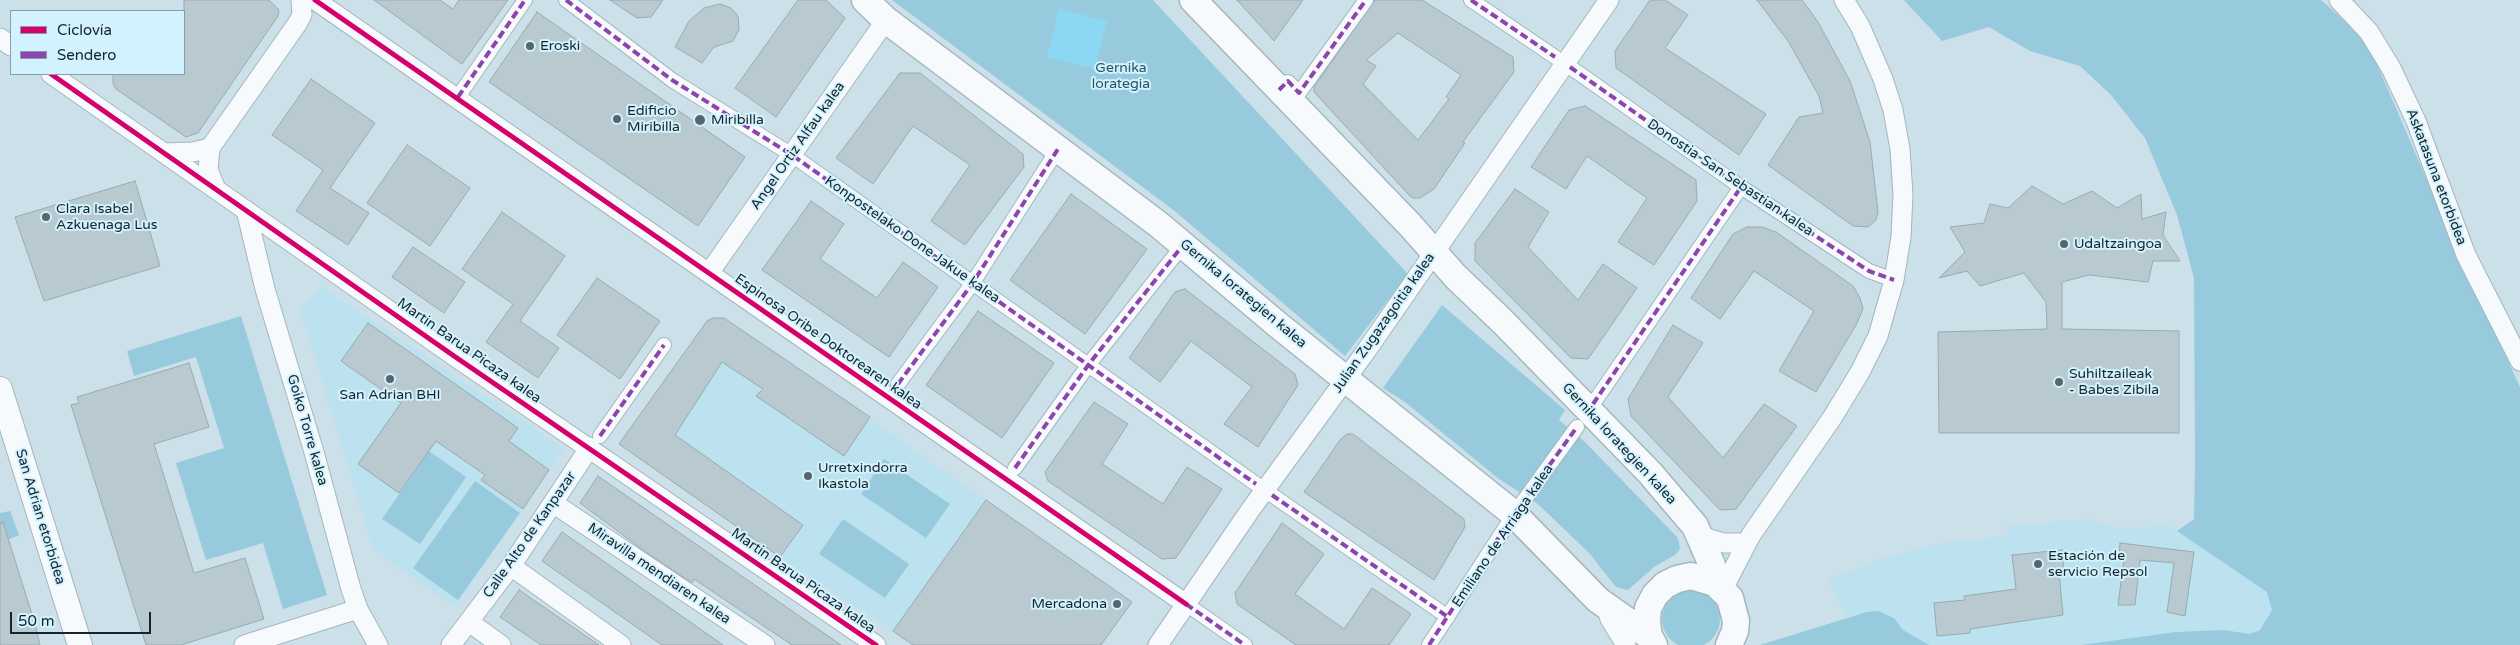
<!DOCTYPE html>
<html>
<head>
<meta charset="utf-8">
<style>
	body { margin:0 }
	#map { position:relative; width:2520px; height:645px; overflow:hidden; background:#cbe0e9; font-family:"Varela Round",sans-serif }
	canvas { display:block }
	.legend { position:absolute; left:10px; top:10px; width:175px; height:65px; box-sizing:border-box; background:#d2f2ff; border:1px solid #86a0aa; margin:0; padding:6px 9px; list-style:none; font-size:15px; color:#15252b }
	.legend li { display:flex; align-items:center; gap:10px; height:25px }
	.legend b { width:25px; border:1px solid #86a0aa }
	.scale { position:absolute; left:10px; top:612px; width:141px; height:22px; box-sizing:border-box; border:2px solid #15252b; border-top:0; padding-left:6px; font-size:15px; line-height:18px; white-space:nowrap; color:#15252b; -webkit-text-stroke:4px #d2f2ff; paint-order:stroke }
</style>
</head>
<body>
<div id="map">
<canvas width="2520" height="645"></canvas>
<ul class="legend">
<li><b style="height:6px;background:#d6006c"></b>Ciclovía</li>
<li><b style="height:6px;background:#8e44ad"></b>Sendero</li>
</ul>
<div class="scale">50 m</div>
</div>
<script>
const ctx = document.querySelector('canvas').getContext('2d');
ctx.lineJoin = 'round';
function fill(path, color) { ctx.fillStyle = color; ctx.fill(path, 'evenodd'); }
const toPath = rows => new Path2D(rows.map(r => 'M' + r).join(''));
function trace(path, color, width, dash) { ctx.strokeStyle = color; ctx.lineWidth = width; ctx.lineCap = dash ? 'butt' : 'round'; ctx.setLineDash(dash || []); ctx.stroke(path); }
function write(font, color, halo, rows, align = 'center') {
  ctx.font = font + ' "Varela Round",sans-serif'; ctx.lineWidth = 4; ctx.setLineDash([]); ctx.textBaseline = 'middle'; ctx.strokeStyle = halo; ctx.fillStyle = color; for (const [text, x, y, turn = 0] of rows) {
    ctx.save(); ctx.translate(x, y); ctx.rotate((+turn || 0) * Math.PI / 180); ctx.textAlign = isNaN(turn) ? turn : align; if (halo) ctx.strokeText(text, 0, 0); ctx.fillText(text, 0, 0); ctx.restore();
  }
}
fill(toPath([
	[322,287,564,449,455,607,404,572,372,546,300,308],
	[713,318,724,318,986,500,893,631,780,557,619,444,707,321],
	[2090,519,2114,527,2149,528,2154,524,2166,524,2255,580,2267,592,2273,610,2260,630,2250,634,2223,630,2176,632,2089,645,1928,645,1903,630,1888,613,1867,612,1847,618,1828,580,1874,561,1913,550,1948,542,2007,536,2007,526]
]), '#bce1ef');
fill(toPath([
	[892,0,1153,0,1408,274,1345,356,1176,212],
	[1904,0,2321,0,2367,41,2464,266,2520,387,2520,645,2081,645,2176,632,2223,630,2250,634,2260,630,2272,610,2267,592,2177,531,2194,519,2195,463,2194,278,2177,215,2145,138,2111,95,2080,66,2030,51,1989,27,1942,41],
	[1442,305,1565,410,1559,420,1583,440,1678,538,1680,549,1675,555,1654,567,1628,590,1616,587,1590,554,1538,504,1499,479,1405,402,1383,388],
	[241,316,327,595,283,609,263,543,206,560,176,463,224,448,196,357,134,376,127,351],
	[429,451,466,477,420,544,382,519],
	[884,459,950,504,926,538,861,494],
	[475,481,520,513,458,600,413,568],
	[10,511,19,535,0,543,0,513],
	[843,519,909,564,885,598,819,554],
	'1662 619a29 29 0 1 1 58 0a29 29 0 1 1-58 0Z',
	[1878,611,1894,618,1903,630,1929,645,1760,645,1867,612]
]), '#98cadd');
fill(toPath([
	[1059,9,1107,21,1095,69,1047,57]
]), '#8cd8f2');
const building = toPath([
	[184,0,269,0,279,10,278,16,198,133,186,137,116,89,113,83,113,74,184,74,184,0],
	[374,0,440,0,453,9,459,0,508,0,462,64,374,0],
	[610,0,663,0,651,17,637,18,610,0],
	[798,0,826,0,845,18,776,117,735,88,798,0],
	[1237,0,1303,0,1274,41,1237,0],
	[1375,0,1422,0,1513,57,1514,72,1463,142,1465,143,1434,189,1420,198,1413,198,1409,195,1314,92,1314,87,1375,0],
	[1398,33,1461,75,1446,97,1449,99,1418,140,1363,84,1376,66,1366,60,1398,33],
	[1650,0,1665,0,1688,15,1665,48,1766,114,1739,155,1616,68,1615,51,1650,0],
	[1757,0,1802,0,1818,22,1850,81,1870,142,1878,212,1876,220,1868,227,1853,226,1768,165,1799,117,1823,113,1819,96,1788,41,1757,0],
	[720,4,731,8,738,16,739,30,733,41,714,47,702,63,675,47,689,21,704,8,720,4],
	[537,12,745,157,698,226,489,82,537,12],
	[900,73,920,73,1023,154,1024,167,965,245,931,221,970,165,913,126,873,184,836,158,900,73],
	[311,79,375,123,330,188,369,213,348,245,296,211,323,170,272,135,311,79],
	[1585,106,1696,180,1697,201,1654,265,1618,242,1647,198,1587,156,1566,189,1531,167,1569,110,1585,106],
	[407,145,470,188,430,246,367,203,407,145],
	[135,181,160,266,44,301,15,217,135,181],
	[2032,186,2063,204,2092,191,2117,208,2141,194,2142,219,2166,212,2163,235,2180,261,2153,261,2148,282,2089,275,2062,282,2062,329,2179,331,2179,433,1939,433,1938,332,2047,329,2046,302,2024,273,1980,286,1967,271,1939,278,1965,252,1950,227,1984,223,1990,204,2008,208,2032,186],
	[1515,189,1549,212,1528,247,1578,300,1603,264,1637,288,1588,359,1571,358,1475,261,1475,243,1515,189],
	[1071,194,1147,249,1085,334,1010,280,1071,194],
	[811,201,844,224,820,259,877,298,903,262,938,287,889,357,762,270,811,201],
	[502,212,565,256,520,321,559,348,538,378,486,342,513,304,462,269,502,212],
	[1747,227,1762,227,1776,232,1853,286,1860,298,1863,309,1856,325,1816,392,1779,371,1814,311,1754,271,1720,319,1691,298,1733,234,1747,227],
	[413,247,465,282,444,313,392,277,413,247],
	[597,278,660,321,620,379,557,335,597,278],
	[1185,289,1295,374,1298,385,1258,447,1224,424,1252,387,1191,341,1160,382,1129,358,1175,292,1185,289],
	[978,311,1054,363,1002,438,926,385,978,311],
	[713,318,724,318,870,417,844,456,756,396,763,389,722,362,675,435,803,525,780,557,619,444,707,321,713,318],
	[368,323,518,428,509,441,549,470,523,509,481,480,485,475,436,441,399,493,358,464,401,403,341,361,368,323],
	[1673,325,1703,343,1668,397,1723,458,1764,404,1797,426,1736,509,1720,510,1631,416,1628,399,1673,325],
	[189,363,209,427,154,444,194,573,245,558,264,619,181,645,146,645,71,405,79,403,77,397,189,363],
	[1094,402,1128,424,1102,464,1163,504,1187,467,1222,489,1176,558,1162,559,1048,481,1045,472,1094,402],
	[1347,434,1353,434,1464,519,1465,527,1434,580,1304,492,1340,440,1347,434],
	[598,476,841,645,792,645,694,579,692,583,643,550,580,503,598,476],
	[986,500,1132,602,1101,645,913,645,893,631,986,500],
	[3,522,35,624,40,645,0,645,0,523,3,522],
	[1282,523,1324,554,1295,594,1344,629,1372,588,1411,614,1389,645,1296,645,1237,604,1235,593,1282,523],
	[562,532,723,645,662,645,542,561,562,532],
	[2120,543,2194,552,2185,616,2167,612,2174,563,2140,560,2135,605,2118,605,2124,559,2119,558,2120,543],
	[2062,550,2064,572,2059,572,2063,615,1970,629,1970,633,1937,636,1934,603,1965,600,1964,596,2016,589,2012,555,2062,550],
	[519,590,599,645,541,645,500,617,519,590]
]);
fill(building, '#b8c9d0');
trace(building, '#9aaab0', 1);
const pedestrian = toPath([
	[566,0,672,80,792,155,1256,484],
	[1471,0,1555,57],
	[1570,67,1741,187,1869,271,1894,280],
	[1288,82,1299,93,1366,0],
	[458,97,525,0],
	[898,384,972,284,1058,149],
	[1593,404,1741,187],
	[600,436,664,345],
	[1015,468,1089,364,1183,245],
	[1272,495,1448,617],
	[1186,604,1245,645],
	[1429,645,1514,514,1577,427]
]);
const minor = toPath([
	[315,0,1186,604],
	[2339,0,2369,32,2391,68,2416,121,2466,255,2520,361],
	[0,38,11,46],
	[51,74,454,356,876,645],
	[164,153,193,152,210,148],
	[216,189,208,170,210,148,297,24,302,15,301,0],
	[246,210,265,289,314,452,351,589,358,609,378,645],
	[709,273,886,20],
	[553,503,765,645],
	[1700,536,1724,543,1743,543],
	[511,566,621,645],
	[1723,589,1751,535,1832,418,1860,372,1878,336,1894,280,1901,237,1903,195,1900,149,1893,110,1883,79,1860,26,1844,0],
	[1606,606,1610,619,1626,645],
	[469,622,501,645],
	[244,645,358,609],
	[451,645,511,566,590,447],
	[1158,645,1251,509,1364,354,1609,0]
]);
const tertiary = toPath([
	[0,389,80,645]
]);
const secondary = toPath([
	[865,0,886,20,1158,224,1278,325,1514,514,1598,600,1649,636],
	[1193,0,1410,225,1456,277,1502,321,1650,473,1695,526,1712,565,1705,579],
	[1654,645,1649,636,1647,622,1648,608,1655,595,1665,585,1677,579,1691,576,1715,583,1730,598,1736,621,1735,631,1729,645]
]);
trace(pedestrian, '#a5b6bd', 16);
trace(minor, '#a5b6bd', 21);
trace(tertiary, '#a5b6bd', 26);
trace(secondary, '#a5b6bd', 29);
trace(pedestrian, '#f7fafc', 14);
trace(minor, '#f7fafc', 19);
trace(tertiary, '#f7fafc', 24);
trace(secondary, '#f7fafc', 26);
trace(toPath([
	[566,0,672,80,792,155,1256,484],
	[1471,0,1555,57],
	[1570,67,1741,187,1869,271,1894,280],
	[1279,90,1288,81,1299,93,1366,0],
	[458,97,525,0],
	[898,384,972,284,1058,149],
	[1593,404,1741,187],
	[600,436,664,345],
	[1015,468,1089,364,1183,245],
	[1272,495,1448,617],
	[1186,604,1245,645],
	[1429,645,1514,514,1577,427]
]), '#8e44ad', 4, [8, 4]);
trace(toPath([
	[315,0,1186,604],
	[51,74,454,356,876,645]
]), '#d6006c', 5);
for (const [x, y, r, color] of [
	[530,46,5,"#55666e"],
	[617,119,5,"#55666e"],
	[700,120,6,"#55666e"],
	[46,217,5,"#55666e"],
	[2064,244,5,"#55666e"],
	[390,379,5,"#55666e"],
	[2059,382,5,"#55666e"],
	[808,476,5,"#55666e"],
	[2038,564,5,"#55666e"],
	[1117,604,5,"#55666e"]
]) { const dot = new Path2D(); dot.arc(x, y, r, 0, 2 * Math.PI); ctx.fillStyle = color; ctx.fill(dot); trace(dot, '#d2f2ff', 2); }
write('14px', '#15252b', '#d2f2ff', [
	["Eroski",540,46],
	["Edificio",627,111],
	["Miribilla",627,127],
	["Miribilla",711,120],
	["Clara Isabel",56,209],
	["Azkuenaga Lus",56,225],
	["Udaltzaingoa",2074,244],
	["Suhiltzaileak",2069,374],
	["- Babes Zibila",2069,390],
	["San Adrian BHI",390,395,"center"],
	["Urretxindorra",818,468],
	["Ikastola",818,484],
	["Estación de",2048,556],
	["servicio Repsol",2048,572],
	["Mercadona",1107,604,"right"]
], 'left');
write('14px', '#295463', '#d2f2ff', [
	["Gernika",1121,68],
	["lorategia",1121,84]
]);
write('14px', '#15252b', '#d2f2ff', [
	["Angel Ortiz Alfau kalea",798,146,-55],
	["Askatasuna etorbidea",2436,177,69],
	["Donostia-San Sebastian kalea",1730,178,34],
	["Konpostelako Done Jakue kalea",912,240,35],
	["Gernika lorategien kalea",1243,294,40],
	["Julian Zugazagoitia kalea",1384,323,-55],
	["Espinosa Oribe Doktorearen kalea",828,342,35],
	["Martin Barua Picaza kalea",469,351,35],
	["Goiko Torre kalea",307,430,74],
	["Gernika lorategien kalea",1619,444,47],
	["San Adrian etorbidea",40,517,73],
	["Calle Alto de Kanpazar",530,535,-55],
	["Emiliano de Arriaga kalea",1503,536,-56],
	["Miravilla mendiaren kalea",659,574,34],
	["Martin Barua Picaza kalea",803,581,35]
]);
</script>
</body>
</html>
